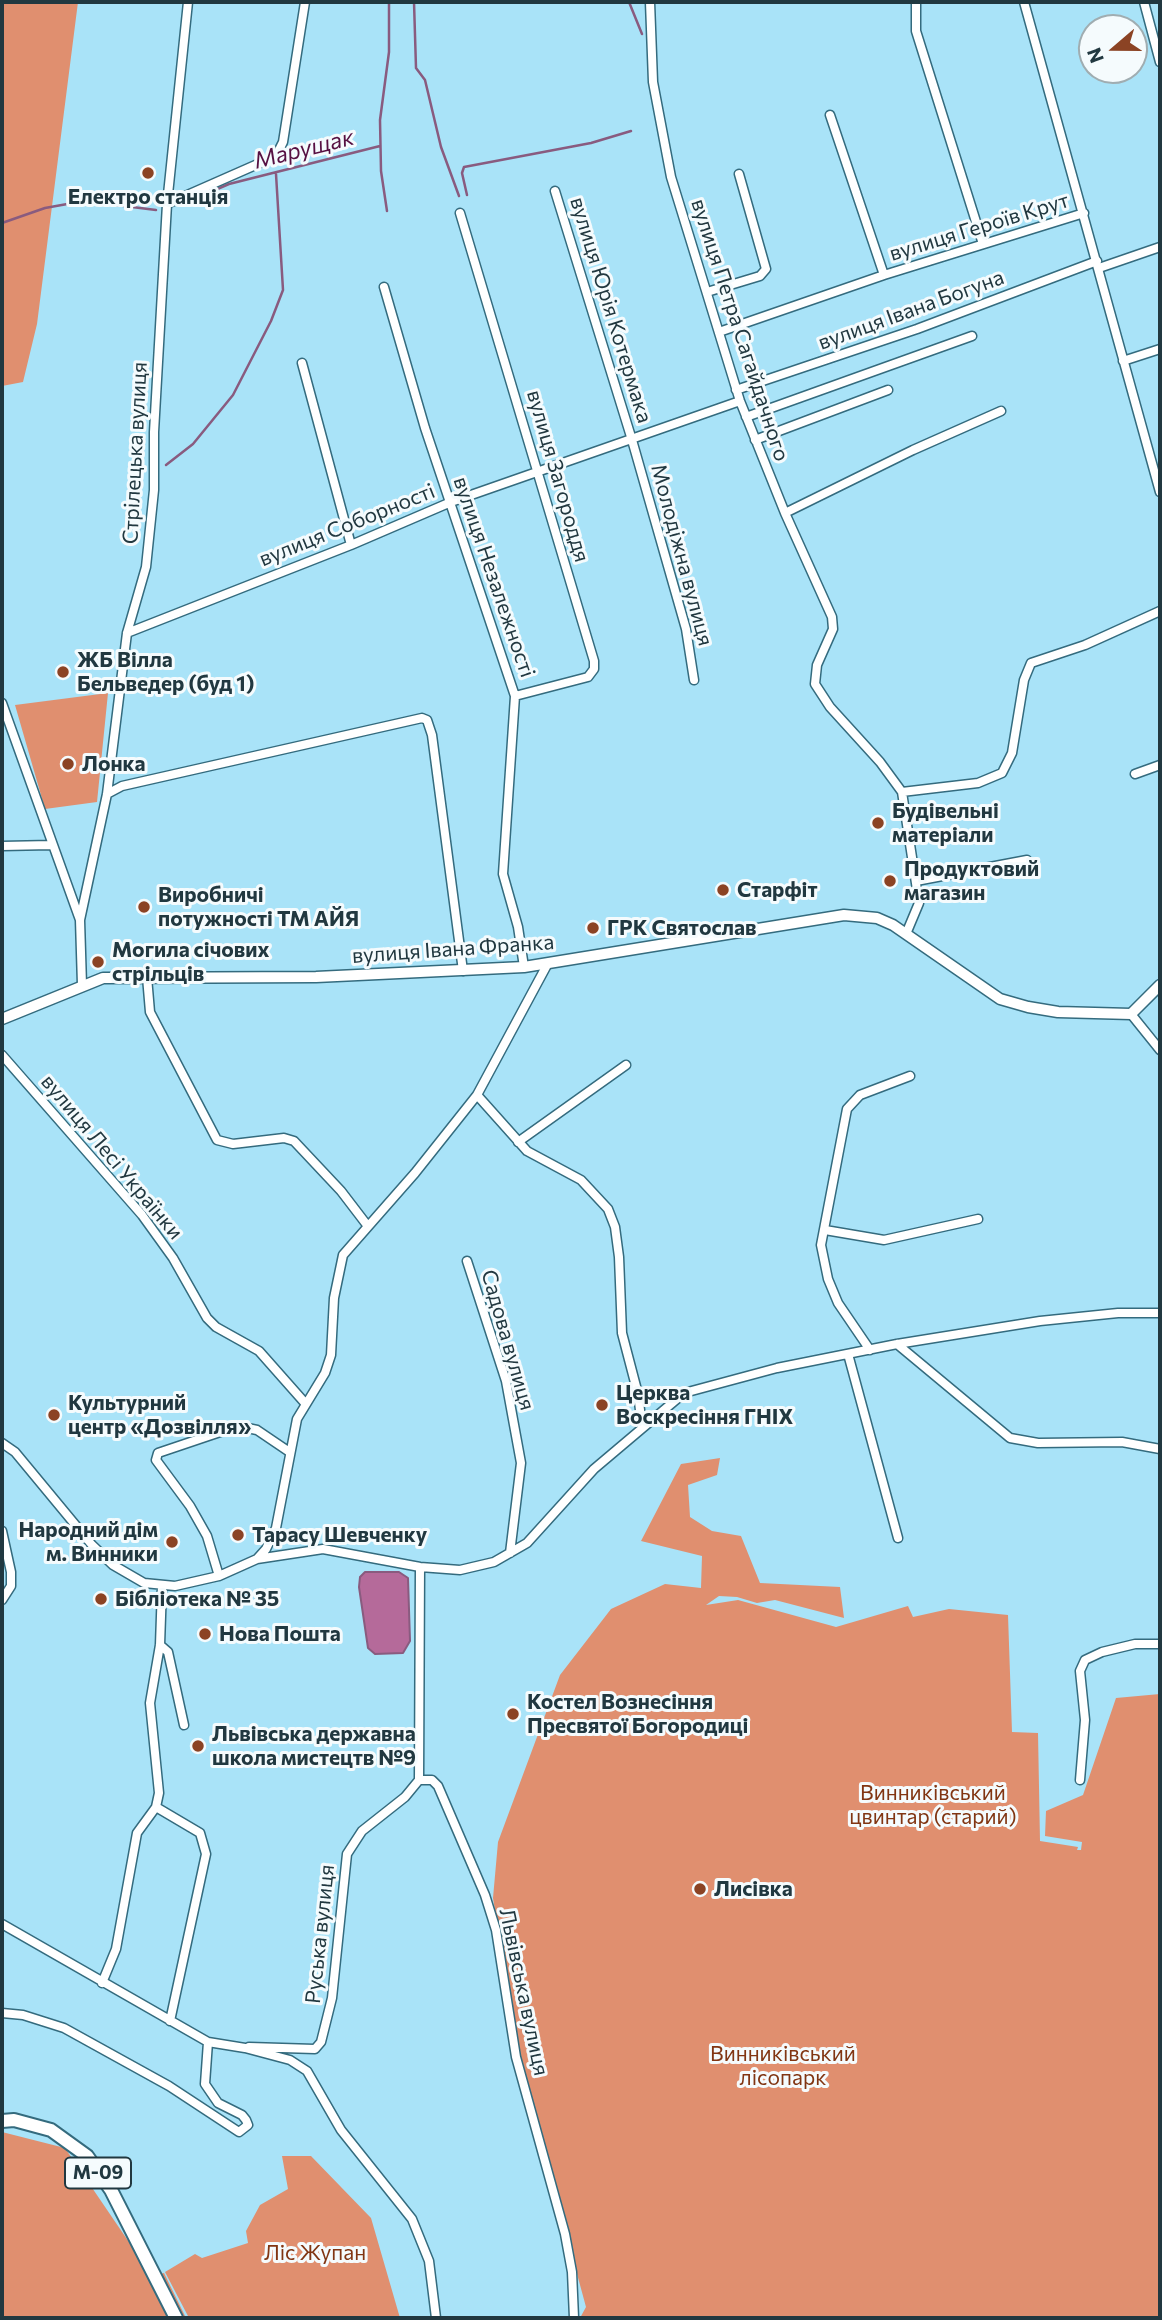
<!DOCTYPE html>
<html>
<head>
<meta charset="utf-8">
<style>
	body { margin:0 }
	#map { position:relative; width:1162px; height:2320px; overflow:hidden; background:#a9e3f8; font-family:Commissioner,sans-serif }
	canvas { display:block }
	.frame { position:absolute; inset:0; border:4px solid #213840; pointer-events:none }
	.north { position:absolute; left:1078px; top:14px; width:70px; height:70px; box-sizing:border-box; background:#f5fbfd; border:2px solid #a0adb1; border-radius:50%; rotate:250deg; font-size:19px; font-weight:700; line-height:28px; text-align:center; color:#213840 }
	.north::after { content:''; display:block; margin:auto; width:24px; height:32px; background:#8b4324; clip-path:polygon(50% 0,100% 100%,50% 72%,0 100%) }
</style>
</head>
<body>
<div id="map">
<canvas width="1162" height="2320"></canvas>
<div class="frame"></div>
<div class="north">N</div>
</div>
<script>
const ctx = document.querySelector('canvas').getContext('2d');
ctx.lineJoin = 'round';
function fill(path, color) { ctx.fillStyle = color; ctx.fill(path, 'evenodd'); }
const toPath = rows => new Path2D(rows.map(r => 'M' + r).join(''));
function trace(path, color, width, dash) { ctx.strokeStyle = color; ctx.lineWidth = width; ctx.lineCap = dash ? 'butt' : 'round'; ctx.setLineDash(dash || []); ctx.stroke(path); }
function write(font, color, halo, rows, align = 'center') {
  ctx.font = font + ' Commissioner,sans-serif'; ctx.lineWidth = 6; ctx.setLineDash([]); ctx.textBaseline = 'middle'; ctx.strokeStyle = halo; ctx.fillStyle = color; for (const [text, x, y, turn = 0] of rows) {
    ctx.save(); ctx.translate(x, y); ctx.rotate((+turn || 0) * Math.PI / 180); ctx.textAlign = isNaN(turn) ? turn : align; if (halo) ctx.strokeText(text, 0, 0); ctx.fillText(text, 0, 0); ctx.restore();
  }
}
fill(toPath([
	[2,2,78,2,37,324,23,382,2,386],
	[108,693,97,802,45,809,15,705],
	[720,1458,717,1475,688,1485,690,1517,712,1531,741,1536,760,1583,840,1587,844,1618,775,1600,757,1603,737,1597,719,1596,706,1605,738,1600,836,1627,908,1606,913,1617,949,1609,1008,1615,1012,1732,1038,1733,1040,1841,1078,1847,1077,1850,1081,1850,1082,1842,1045,1836,1046,1811,1083,1795,1116,1698,1160,1694,1160,2318,580,2318,586,2307,520,2064,493,1898,498,1842,560,1675,611,1609,665,1584,701,1588,702,1556,641,1541,681,1464],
	[2,2132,65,2148,152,2276,164,2273,186,2318,2,2318],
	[282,2156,311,2156,371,2218,400,2318,189,2318,165,2272,195,2254,202,2258,248,2243,246,2231,260,2205,288,2189]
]), '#e08f6f');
const water = toPath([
	[365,1572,399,1572,408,1578,410,1641,403,1653,375,1654,368,1648,359,1587,360,1577,365,1572]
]);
fill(water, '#b56a9a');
trace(water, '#895b7f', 2);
trace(toPath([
	[414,2,416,68,425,80,441,147,459,196],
	[629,2,642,34],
	[467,195,462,173,464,167,591,143,631,131],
	[180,205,229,184,380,146],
	[387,211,381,171,380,120,389,52,389,2],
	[2,223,45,208,84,201,156,210],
	[166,465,193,444,233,395,271,321,283,290,276,174]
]), '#895b7f', 2.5);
const minor = toPath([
	[650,2,653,82,671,177,740,401,785,513,832,617,833,629,817,665,815,684,830,707,880,762,902,792,919,903,906,934],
	[916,2,916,31,983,244],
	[1024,2,1160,492],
	[1144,2,1160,62],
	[830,115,884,275],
	[555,191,632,440,686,629,694,680],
	[167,204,276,156,283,142,305,2],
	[460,213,594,661,594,669,588,677,515,696],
	[1099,268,1160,247],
	[384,287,425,428,515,696,503,874,518,927,524,967],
	[707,292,760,276,766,269,739,174],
	[719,332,884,275,1084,213],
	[1123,361,1160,349],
	[302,363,351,545],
	[736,390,917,329,1097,261],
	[746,417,972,336],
	[755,440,888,390],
	[785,513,913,450,1001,411],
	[127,633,351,545,451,502,740,401],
	[2,703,80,920],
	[1135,774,1160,765],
	[902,792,978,783,1002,773,1012,753,1024,680,1031,663,1085,645,1160,611],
	[107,794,122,786,422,718,427,720,432,735,463,971],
	[2,846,51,845],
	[916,881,1027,860],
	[147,977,150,1012,217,1140,233,1144,284,1138,294,1141,341,1191,367,1225],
	[82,985,80,920,107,794,127,633,146,567,154,490,154,432,167,204,188,2],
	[1131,1014,1160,1050],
	[2,1055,142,1215,173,1258,207,1318,216,1327,259,1351,305,1403],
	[477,1095,527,1151,581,1180,608,1209,615,1227,619,1257,622,1333,638,1394,642,1426],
	[518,1142,626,1065],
	[825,1230,884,1240,978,1219],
	[467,1261,506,1381,521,1463,510,1553],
	[897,1344,1010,1438,1038,1443,1122,1442,1160,1449],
	[870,1350,838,1303,828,1279,821,1245,847,1109,860,1095,910,1076],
	[848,1354,898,1538],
	[2,1443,15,1452,92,1545,113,1565,144,1583,175,1586,219,1576,257,1559,323,1549,420,1567,460,1570,494,1562,527,1543,594,1469,684,1393,777,1368,897,1344,1040,1321,1118,1313,1160,1313],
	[2,1531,11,1572,11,1586,2,1600],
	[257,1559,266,1549,276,1528,297,1419,325,1373,331,1355,334,1298,343,1255,415,1173,477,1095,547,965],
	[420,1567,419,1780,432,1780,438,1786,485,1895,496,1930,516,2057,565,2234,572,2272,574,2318],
	[219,1576,207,1536,190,1506,156,1460,158,1453,238,1426,257,1430,288,1451],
	[160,1645,168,1652,184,1725],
	[1080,1780,1085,1720,1080,1671,1085,1660,1102,1652,1135,1644,1160,1644],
	[156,1807,200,1833,206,1854,170,2021],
	[2,1924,208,2042,245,2048,290,2060,307,2071,341,2130,412,2219,429,2261,436,2318],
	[102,1983,116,1949,137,1833,156,1807,159,1793,150,1703,160,1645,162,1587],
	[2,2013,23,2015,64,2028,169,2086,239,2132,248,2125,246,2120,242,2115,218,2103,205,2084,208,2042],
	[249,2047,315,2049,321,2042,332,1998,347,1854,362,1831,405,1797,419,1780]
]);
const tertiary = toPath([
	[2,1019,103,978,316,977,524,967,844,915,877,918,893,925,1000,999,1028,1007,1058,1012,1131,1014,1160,985]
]);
const primary = toPath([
	[2,2121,14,2120,51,2130,87,2156,111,2190,176,2318]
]);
trace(minor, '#346b7e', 11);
trace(tertiary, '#346b7e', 13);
trace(primary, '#346b7e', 16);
trace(minor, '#fff', 8);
trace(tertiary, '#fff', 10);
trace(primary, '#fff', 12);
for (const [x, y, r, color] of [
	[148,173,7,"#8b4324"],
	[63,672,7,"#8b4324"],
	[68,764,7,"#8b4324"],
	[878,823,7,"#8b4324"],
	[890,881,7,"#8b4324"],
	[723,890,7,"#8b4324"],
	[144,907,7,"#8b4324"],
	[593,928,7,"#8b4324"],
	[98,962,7,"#8b4324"],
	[602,1405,7,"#8b4324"],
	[54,1415,7,"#8b4324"],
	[238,1535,7,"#8b4324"],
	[172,1542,7,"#8b4324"],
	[101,1599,7,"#8b4324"],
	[205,1634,7,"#8b4324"],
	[513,1714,7,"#8b4324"],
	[198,1746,7,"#8b4324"],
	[700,1889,7,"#8b4324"]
]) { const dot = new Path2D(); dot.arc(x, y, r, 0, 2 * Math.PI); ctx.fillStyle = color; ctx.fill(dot); trace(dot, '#f5fbfd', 2.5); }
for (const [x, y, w] of [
	[98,2173,66]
]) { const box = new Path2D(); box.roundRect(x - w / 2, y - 15.5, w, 31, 5); ctx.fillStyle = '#f5fbfd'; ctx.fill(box); trace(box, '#213840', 2); }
write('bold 19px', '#213840', null, [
	["М-09",98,2173]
]);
write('bold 21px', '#213840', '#f5fbfd', [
	["Електро станція",148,197,"center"],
	["ЖБ Вілла",77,660],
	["Бельведер (буд 1)",77,684],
	["Лонка",82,764],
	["Будівельні",892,811],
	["матеріали",892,835],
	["Продуктовий",904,869],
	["магазин",904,893],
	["Старфіт",737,890],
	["Виробничі",158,895],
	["потужності ТМ АЙЯ",158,919],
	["ГРК Святослав",607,928],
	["Могила січових",112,950],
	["стрільців",112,974],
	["Церква",616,1393],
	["Воскресіння ГНІХ",616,1417],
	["Культурний",68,1403],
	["центр «Дозвілля»",68,1427],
	["Народний дім",158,1530,"right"],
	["м. Винники",158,1554,"right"],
	["Тарасу Шевченку",252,1535],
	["Бібліотека № 35",115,1599],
	["Нова Пошта",219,1634],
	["Костел Вознесіння",527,1702],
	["Пресвятої Богородиці",527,1726],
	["Львівська державна",212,1734],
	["школа мистецтв №9",212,1758],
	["Лисівка",714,1889]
], 'left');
write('21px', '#213840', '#f5fbfd', [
	["вулиця Героїв Крут",979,227,-17],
	["вулиця Юрія Котермака",611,310,73],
	["вулиця Івана Богуна",911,310,-20],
	["вулиця Петра Сагайдачного",740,330,72],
	["Стрілецька вулиця",135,453,-87],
	["вулиця Загороддя",558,476,74],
	["вулиця Соборності",347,525,-22],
	["Молодіжна вулиця",682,555,75],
	["вулиця Незалежності",494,577,71],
	["вулиця Івана Франка",453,949,-4],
	["вулиця Лесі Українки",112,1157,50],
	["Садова вулиця",508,1340,74],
	["Руська вулиця",320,1934,-84],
	["Львівська вулиця",524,1992,78]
]);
write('21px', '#813512', '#f5fbfd', [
	["Винниківський",933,1793],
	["цвинтар (старий)",933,1817],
	["Винниківський",783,2054],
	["лісопарк",783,2078],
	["Ліс Жупан",315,2253]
]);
write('italic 23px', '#561042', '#f5fbfd', [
	["Марущак",304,149,-14]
]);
</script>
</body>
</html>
